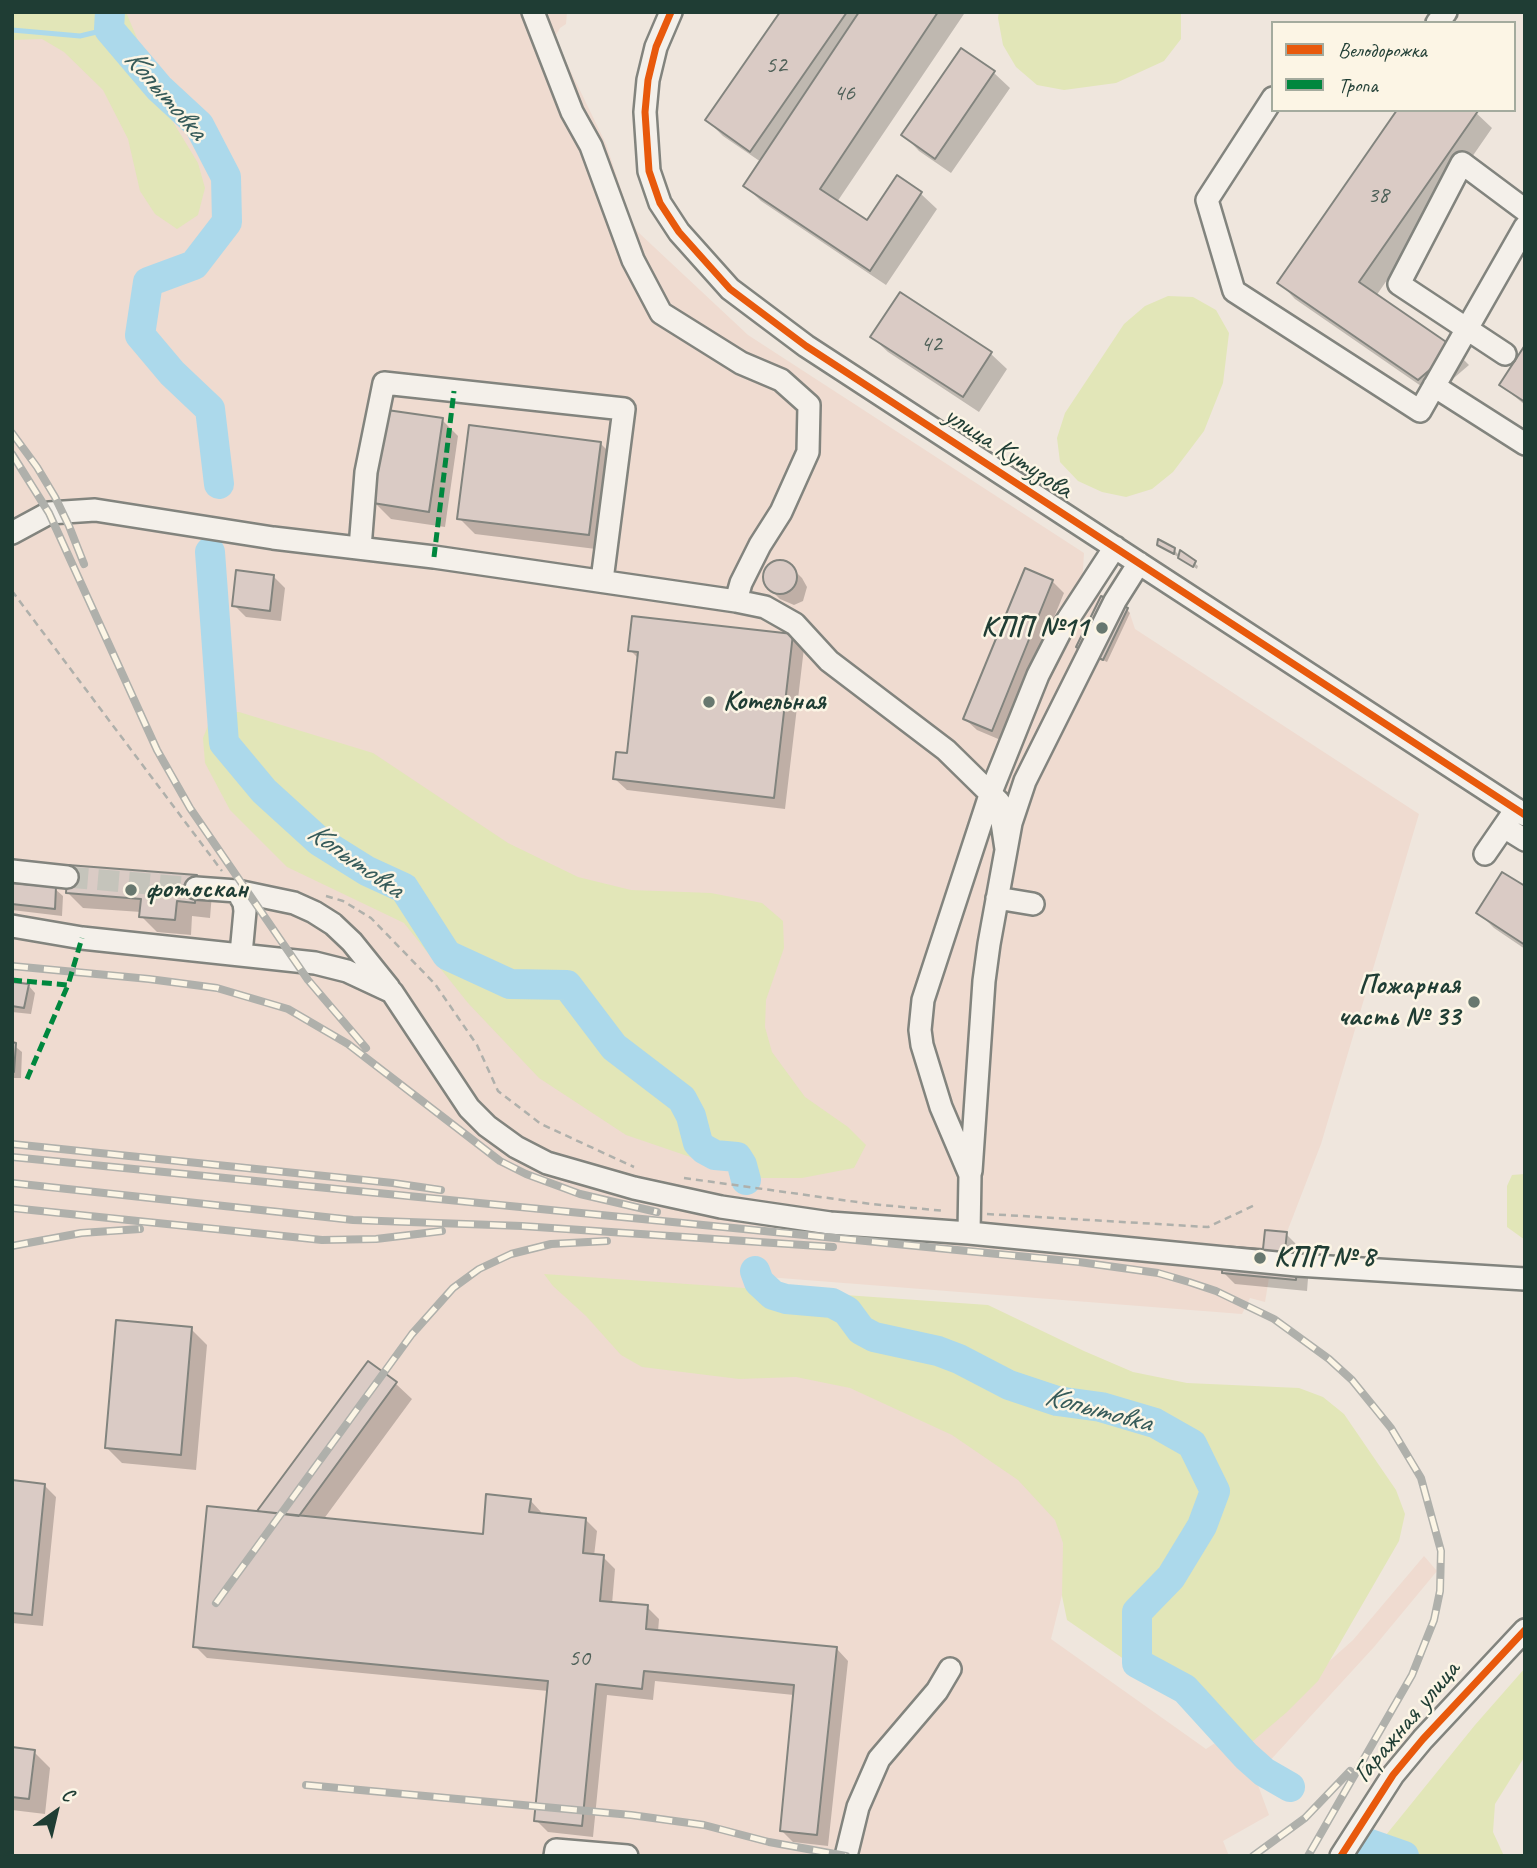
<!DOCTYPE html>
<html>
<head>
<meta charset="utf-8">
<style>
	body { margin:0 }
	#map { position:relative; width:1537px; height:1868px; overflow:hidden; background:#efe6dd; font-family:Caveat,sans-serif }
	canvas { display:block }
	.frame { position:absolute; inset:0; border:14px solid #1f3d34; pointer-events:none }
	.legend { position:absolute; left:1271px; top:21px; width:245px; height:91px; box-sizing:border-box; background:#fcf5e5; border:2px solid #a4ab9e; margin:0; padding:9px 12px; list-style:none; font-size:21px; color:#1f3d34 }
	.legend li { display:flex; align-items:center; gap:14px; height:35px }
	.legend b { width:35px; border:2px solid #a4ab9e }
	.north { position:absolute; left:21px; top:1777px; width:70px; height:70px; -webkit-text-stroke:5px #fcf5e5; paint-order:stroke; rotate:34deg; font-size:19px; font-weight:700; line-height:28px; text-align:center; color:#1f3d34 }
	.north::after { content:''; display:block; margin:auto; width:24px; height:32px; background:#1f3d34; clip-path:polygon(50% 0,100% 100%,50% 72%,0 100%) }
</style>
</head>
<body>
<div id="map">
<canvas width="1537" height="1868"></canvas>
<div class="frame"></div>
<ul class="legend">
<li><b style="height:9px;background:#e8590c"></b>Велодорожка</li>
<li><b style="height:9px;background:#00873e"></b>Тропа</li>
</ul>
<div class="north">С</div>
</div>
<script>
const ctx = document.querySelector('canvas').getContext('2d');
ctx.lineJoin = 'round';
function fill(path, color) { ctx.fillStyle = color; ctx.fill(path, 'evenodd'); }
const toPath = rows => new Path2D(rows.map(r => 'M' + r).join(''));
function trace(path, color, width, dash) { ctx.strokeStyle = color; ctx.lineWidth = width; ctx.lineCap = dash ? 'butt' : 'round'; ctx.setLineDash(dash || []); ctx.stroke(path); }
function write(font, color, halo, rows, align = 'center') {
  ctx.font = font + ' Caveat,sans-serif'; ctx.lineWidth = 5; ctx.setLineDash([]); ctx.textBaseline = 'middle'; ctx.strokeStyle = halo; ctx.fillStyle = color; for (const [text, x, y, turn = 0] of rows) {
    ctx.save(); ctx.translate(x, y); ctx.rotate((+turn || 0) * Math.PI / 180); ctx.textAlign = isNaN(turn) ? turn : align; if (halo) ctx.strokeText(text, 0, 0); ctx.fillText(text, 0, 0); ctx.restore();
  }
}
fill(toPath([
	[12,12,567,12,566,24,560,28,556,35,557,43,606,144,632,222,638,232,748,335,1084,553,1082,585,1128,608,1135,629,1419,814,1321,1144,1287,1232,1285,1251,1298,1252,1296,1280,1269,1278,1265,1302,1250,1298,1242,1314,767,1277,1092,1474,1051,1639,1206,1749,1305,1683,1353,1640,1424,1556,1437,1571,1374,1647,1255,1777,1269,1815,1223,1841,1229,1856,12,1856]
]), '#efdbd0');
fill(toPath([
	[12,12,126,12,170,117,198,163,205,188,198,215,177,229,155,214,140,191,128,139,103,90,64,52,42,39,12,40],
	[999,12,1181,12,1181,39,1164,61,1116,83,1064,90,1037,85,1016,67,1003,45,998,18],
	[1168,296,1193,297,1216,310,1229,333,1223,383,1204,431,1173,472,1152,489,1126,497,1102,492,1078,481,1060,462,1057,438,1065,413,1124,324,1145,306],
	[239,712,373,753,508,843,578,877,631,890,711,893,762,903,783,921,784,948,766,1000,765,1027,772,1052,805,1097,848,1127,866,1145,854,1168,802,1178,752,1178,626,1135,539,1078,468,1003,404,923,287,867,230,810,205,763,203,738,213,713],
	[1525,1174,1525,1240,1507,1227,1507,1186,1512,1175],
	[544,1274,988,1305,1084,1351,1133,1372,1187,1383,1299,1388,1323,1397,1344,1414,1396,1490,1405,1514,1399,1541,1318,1681,1287,1712,1253,1741,1233,1750,1179,1697,1067,1620,1062,1596,1063,1543,1055,1520,1018,1480,952,1435,850,1388,796,1377,739,1379,642,1367,621,1355,586,1316,553,1286],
	[1525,1668,1525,1756,1495,1804,1493,1832,1504,1856,1369,1856,1475,1725]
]), '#e2e6b8');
fill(toPath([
	[782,12,964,14,837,202,867,222,897,178,921,194,937,209,886,285,761,201,745,186,761,162,723,136,707,120],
	[994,73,1010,88,951,173,919,151,904,135],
	[1400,110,1473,110,1492,128,1376,296,1454,350,1469,365,1434,395,1295,299,1280,283],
	[872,337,991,354,1007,369,979,412,888,352],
	[1525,348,1525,405,1501,385],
	[442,420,458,436,445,527,391,519,375,503],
	[600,443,616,459,604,550,475,534,459,518],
	[1159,545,1174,550,1180,556,1181,553,1198,566,1197,569],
	[776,562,790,566,802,578,807,587,803,601,794,605,780,599,768,587,764,577,767,568],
	[273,576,285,588,281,621,246,617,234,605],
	[1052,581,1064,593,1003,741,977,730,965,719],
	[1127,610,1130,613,1107,662,1082,650],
	[793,636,804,648,785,809,627,790,615,779,628,755,639,659,630,650],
	[12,885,55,889,63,896,62,916,12,910],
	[1525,888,1525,949,1494,928,1478,912],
	[67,892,212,893,210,918,192,916,191,935,157,932,141,916,141,912,83,908],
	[12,984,28,985,35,993,31,1014,12,1012],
	[12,1044,22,1052,21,1078,12,1078],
	[1286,1234,1298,1246,1297,1254,1309,1266,1307,1291,1235,1284,1224,1273,1265,1251],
	[191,1329,207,1345,196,1470,122,1463,107,1448],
	[368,1363,396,1384,412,1399,323,1520,484,1536,530,1500,541,1512,541,1515,585,1519,597,1531,594,1556,603,1557,615,1569,612,1604,647,1607,659,1619,658,1632,837,1649,848,1661,828,1846,793,1842,781,1830,794,1695,655,1681,653,1700,607,1695,593,1837,548,1832,536,1820,548,1691,207,1658,195,1646,258,1513],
	[12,1482,44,1485,56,1497,43,1626,12,1623],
	[12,1749,34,1752,50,1768,45,1814,12,1810]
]), '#0003');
trace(toPath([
	[12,30,80,36,109,29]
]), '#acd9eb', 5);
trace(toPath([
	[110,12,109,29,159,88,199,125,226,177,227,222,194,265,148,282,140,335,172,373,210,409,219,484],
	[210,552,224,743,264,791,319,841,367,871,404,888,447,955,510,984,567,985,614,1047,682,1099,691,1116,698,1143,704,1149,715,1155,737,1157,742,1165,746,1180],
	[755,1271,759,1282,773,1295,786,1299,832,1303,847,1311,861,1330,874,1337,938,1351,959,1359,1009,1385,1057,1401,1101,1407,1155,1423,1192,1444,1215,1491,1202,1526,1171,1577,1137,1612,1137,1663,1185,1689,1246,1756,1264,1772,1290,1787],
	[1364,1842,1404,1856]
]), '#acd9eb', 30);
const building = toPath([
	[780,12,847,12,750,152,705,120,780,12],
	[859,12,938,12,820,189,867,220,897,175,922,192,870,271,743,186,859,12],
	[961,48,995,71,935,159,901,135,961,48],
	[1397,110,1478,111,1359,282,1455,348,1418,380,1277,283,1397,110],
	[900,292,992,352,963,397,870,337,900,292],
	[1525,345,1525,402,1499,385,1525,345],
	[387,410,443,418,429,512,373,503,387,410],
	[469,425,601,442,589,535,457,519,469,425],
	[1158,539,1175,548,1174,554,1157,545,1158,539],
	[1180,550,1196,561,1193,567,1178,558,1180,550],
	'763 577a17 17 0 1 1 34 0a17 17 0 1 1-34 0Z',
	[1025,568,1053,580,992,731,963,719,1025,568],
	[236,570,274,575,270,611,232,606,236,570],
	[1101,596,1128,608,1103,660,1076,647,1101,596],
	[632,616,793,634,774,798,613,779,616,752,627,753,638,652,628,651,632,616],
	[68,865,197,875,195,903,177,901,175,920,139,917,141,899,66,893,68,865],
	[1502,872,1525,886,1525,945,1476,913,1502,872],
	[12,883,56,887,55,909,12,904,12,883],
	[12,982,29,984,24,1008,12,1006,12,982],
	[12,1042,16,1043,14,1072,12,1071,12,1042],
	[1265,1230,1287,1232,1285,1251,1298,1252,1296,1280,1222,1273,1224,1246,1263,1249,1265,1230],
	[116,1320,192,1327,181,1455,105,1448,116,1320],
	[368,1361,397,1382,299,1516,257,1511,368,1361],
	[12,1480,45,1484,32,1615,12,1613,12,1480],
	[486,1494,531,1499,529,1512,586,1518,583,1553,604,1555,600,1601,648,1605,646,1629,837,1647,817,1835,780,1831,794,1685,644,1671,642,1689,596,1684,582,1826,534,1821,548,1681,193,1647,207,1506,483,1534,486,1494],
	[12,1747,35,1750,29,1799,12,1797,12,1747]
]);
fill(building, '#dacbc5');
trace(building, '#82847e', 2);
trace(toPath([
	[67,877,196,888]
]), '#c5c4bb', 21, [21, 10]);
const minor = toPath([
	[533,12,572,112,591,146,633,260,661,313,741,363,781,380,809,405,808,452,781,512,760,545,741,583,736,601,765,607,795,624,829,661,946,750,999,802,1006,849],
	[671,12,656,47,648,80,645,112,649,171,660,203,679,232,730,289,806,346,1525,815],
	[1437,23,1446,12],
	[1273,98,1207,200,1234,291,1420,411,1525,227],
	[1505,354,1399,284,1462,163,1525,210],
	[1434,386,1525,444],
	[12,533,49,513,95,510,273,538,434,557,736,601],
	[360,548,366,472,384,383,624,409,602,580],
	[1504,827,1525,840],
	[1485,854,1516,809],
	[12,871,67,877],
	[196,888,237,891,270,898,294,903,314,912,333,924,352,942,389,988],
	[237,891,244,903,245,911,241,954],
	[997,898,1033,904],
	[12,926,82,938,315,963,347,971,392,992,469,1108,487,1126,516,1147,547,1163,634,1188,721,1207,830,1223,969,1233,1297,1265,1525,1279],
	[971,1171,984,981,989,944,1011,823,1025,781,1115,601,1139,563],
	[969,1233,970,1175,941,1107,922,1045,920,1030,923,1000,991,792,1038,675,1061,630,1115,547],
	[555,1856,556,1850,627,1856],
	[846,1856,858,1807,879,1759,937,1691,950,1669],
	[1341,1856,1393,1775,1423,1739,1525,1630]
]);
trace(minor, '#82847e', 26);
trace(toPath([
	[12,591,222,871],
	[326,896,343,901,371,918,435,984,477,1045,498,1091,541,1124,634,1167],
	[684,1178,871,1204,945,1211],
	[987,1214,1208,1227,1255,1205]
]), '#afb0ab', 2.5, [7, 5]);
trace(minor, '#f4f0ea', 21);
const rail = toPath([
	[12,433,37,467,55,497,69,526,84,564],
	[12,454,49,513,157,750,190,808,308,980,366,1048],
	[12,966,149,979,217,988,288,1009,348,1044,500,1161,526,1174,580,1194,657,1212],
	[12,1144,393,1183,441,1190],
	[12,1157,1079,1262,1158,1273,1189,1282,1216,1291,1274,1319,1329,1359,1352,1380,1391,1428,1421,1478,1441,1551,1440,1591,1434,1620,1412,1675,1308,1856],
	[12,1183,353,1220,522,1226,833,1247],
	[12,1208,322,1240,376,1239,442,1231],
	[12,1246,81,1233,140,1229],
	[216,1603,412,1334,453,1288,479,1269,511,1254,551,1244,607,1241],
	[306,1785,631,1815,704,1825,769,1842,846,1856],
	[1253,1856,1305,1818,1350,1771]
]);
trace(rail, '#afb0ab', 8);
trace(rail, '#fcf5e5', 5, [16]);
trace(toPath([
	[434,557,454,391],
	[12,980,68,985,82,938],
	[27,1079,68,985]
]), '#00873e', 5, [10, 5]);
trace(toPath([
	[671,12,656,47,648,80,645,112,649,171,660,203,679,232,730,289,806,346,1525,815],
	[1341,1856,1393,1775,1423,1739,1525,1630]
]), '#e8590c', 7);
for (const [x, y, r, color] of [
	[1102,628,7,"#68786f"],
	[709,702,7,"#68786f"],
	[131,890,7,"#68786f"],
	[1474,1002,7,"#68786f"],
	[1260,1258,7,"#68786f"]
]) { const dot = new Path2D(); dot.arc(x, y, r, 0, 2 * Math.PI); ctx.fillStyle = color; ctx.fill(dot); trace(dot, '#fcf5e5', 2.5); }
write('24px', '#4e6058', null, [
	["52",776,66],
	["46",844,94],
	["38",1378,196],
	["42",931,345],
	["50",579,1659]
]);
write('28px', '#1f3d34', '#fcf5e5', [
	["улица Кутузова",1008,453,33],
	["Гаражная улица",1407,1722,-50]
]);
write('bold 28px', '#1f3d34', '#fcf5e5', [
	["КПП №11",1088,628,"right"],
	["Котельная",723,702],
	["фотоскан",145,890],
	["Пожарная",1460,986,"right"],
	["часть № 33",1460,1018,"right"],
	["КПП № 8",1274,1258]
], 'left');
write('italic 30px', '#365b5a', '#fcf5e5', [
	["Копытовка",165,95,49],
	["Копытовка",355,861,35],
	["Копытовка",1098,1410,15]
]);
</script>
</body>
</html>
